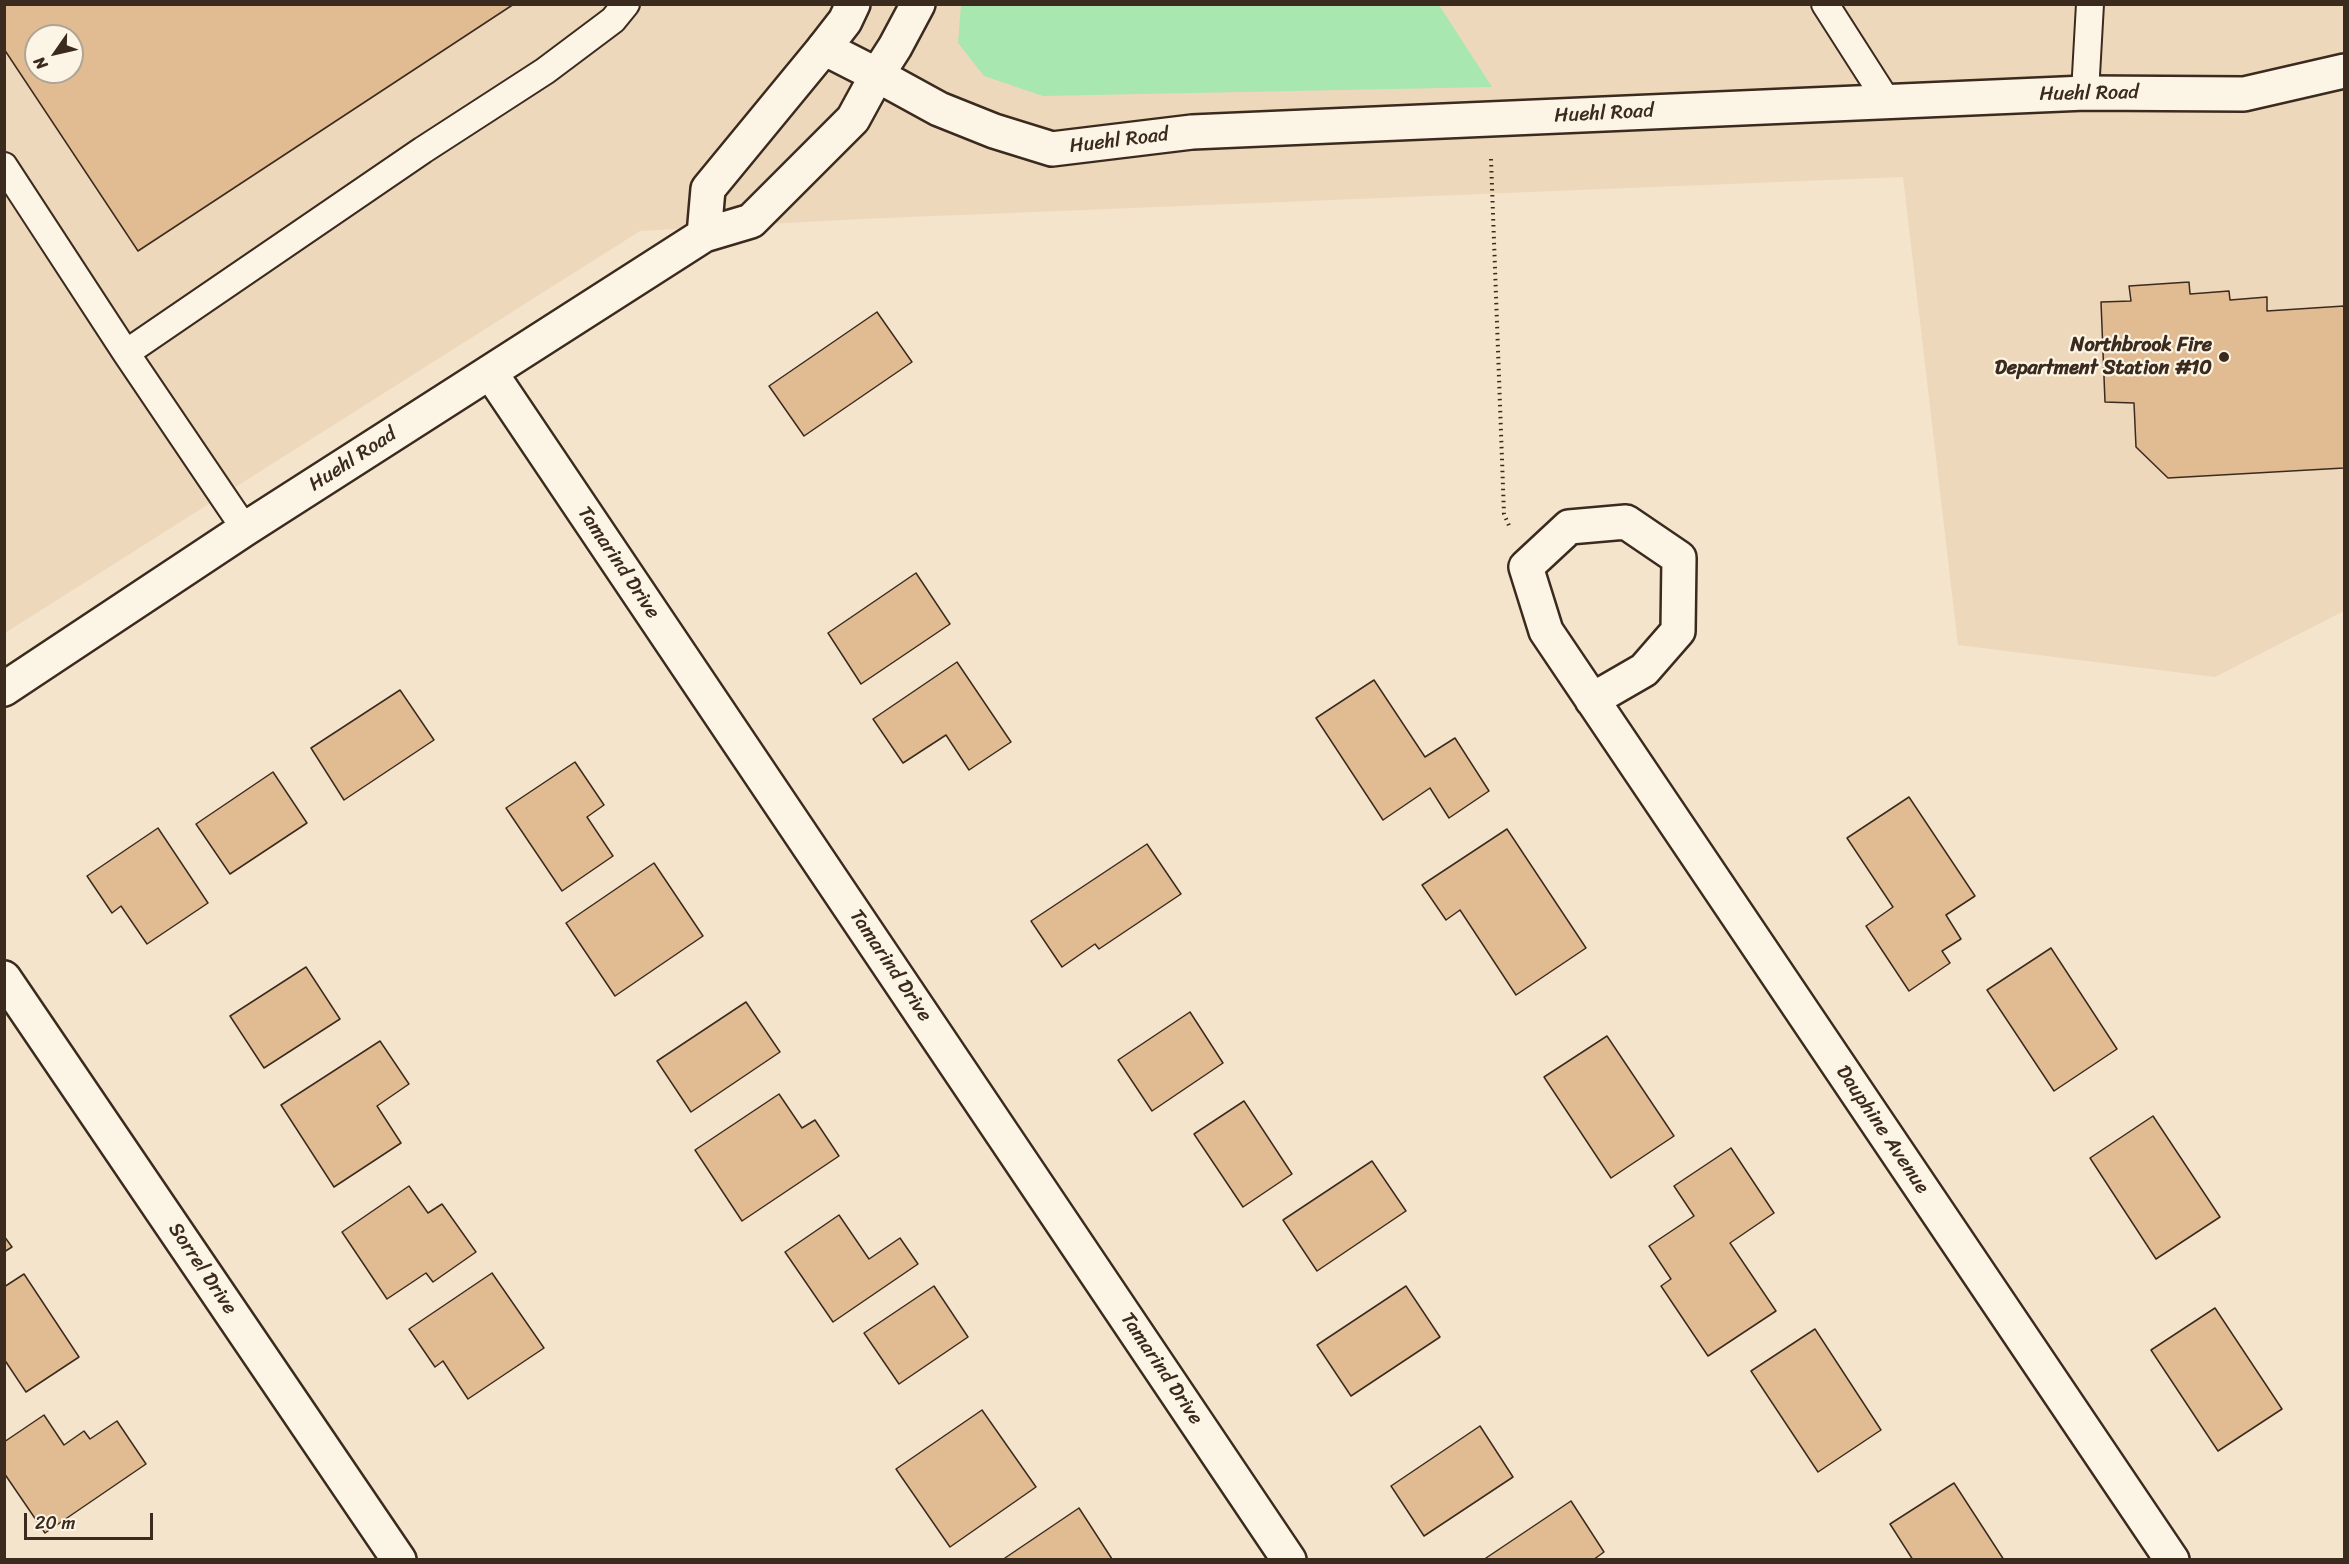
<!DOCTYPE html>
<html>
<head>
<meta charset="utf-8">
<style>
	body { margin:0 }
	#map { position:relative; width:2349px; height:1564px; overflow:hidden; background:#f4e4cc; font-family:Sriracha,sans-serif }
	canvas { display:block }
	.frame { position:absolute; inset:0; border:6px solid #3b2a1e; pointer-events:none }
	.north { position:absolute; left:24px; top:24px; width:60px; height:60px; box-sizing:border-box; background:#fcf5e5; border:2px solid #afa495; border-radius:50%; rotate:236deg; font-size:16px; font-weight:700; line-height:24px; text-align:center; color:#3b2a1e }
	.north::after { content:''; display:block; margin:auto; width:21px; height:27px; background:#3b2a1e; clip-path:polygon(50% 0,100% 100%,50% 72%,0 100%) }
	.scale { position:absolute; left:24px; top:1513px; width:129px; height:27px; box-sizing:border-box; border:3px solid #3b2a1e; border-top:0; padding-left:8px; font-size:18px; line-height:21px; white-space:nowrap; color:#3b2a1e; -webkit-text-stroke:4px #fcf5e5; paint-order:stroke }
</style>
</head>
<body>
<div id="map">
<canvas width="2349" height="1564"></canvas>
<div class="frame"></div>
<div class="north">N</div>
<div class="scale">20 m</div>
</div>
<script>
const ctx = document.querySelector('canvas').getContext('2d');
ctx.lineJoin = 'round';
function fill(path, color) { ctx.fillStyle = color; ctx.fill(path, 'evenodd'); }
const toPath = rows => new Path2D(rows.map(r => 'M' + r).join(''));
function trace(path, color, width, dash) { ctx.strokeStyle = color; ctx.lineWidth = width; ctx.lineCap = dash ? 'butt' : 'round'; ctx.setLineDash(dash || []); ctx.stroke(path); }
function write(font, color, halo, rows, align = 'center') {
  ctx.font = font + ' Sriracha,sans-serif'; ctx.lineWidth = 4.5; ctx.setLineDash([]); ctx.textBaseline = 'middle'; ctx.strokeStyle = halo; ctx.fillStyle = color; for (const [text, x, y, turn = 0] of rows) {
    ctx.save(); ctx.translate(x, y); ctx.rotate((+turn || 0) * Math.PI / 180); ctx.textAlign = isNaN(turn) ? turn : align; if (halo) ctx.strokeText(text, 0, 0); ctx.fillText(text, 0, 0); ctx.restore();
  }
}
fill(toPath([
	[5,5,2344,5,2344,611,2215,677,1958,645,1903,177,861,219,640,231,5,633],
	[36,36,72,36,72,72,36,72]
]), '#eed8bb');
fill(toPath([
	[961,5,1439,5,1492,87,1043,96,984,76,958,43]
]), '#a8e7af');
const building = toPath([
	[4,4,514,4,138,251,4,49,4,4],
	[36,36,72,36,72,72,36,72,36,36],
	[2189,282,2190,294,2229,291,2230,300,2267,297,2267,311,2344,306,2344,468,2168,478,2136,447,2134,403,2105,402,2101,302,2131,301,2129,286,2189,282],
	[877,312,912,362,804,436,769,386,877,312],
	[916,573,950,624,861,684,828,633,916,573],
	[957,662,1011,742,969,770,946,735,903,763,873,719,957,662],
	[1374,680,1425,757,1455,738,1489,791,1449,818,1430,788,1383,820,1316,718,1374,680],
	[400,690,434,740,344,800,311,748,400,690],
	[575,762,604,805,587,817,613,856,562,891,506,808,575,762],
	[273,772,307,823,230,874,196,824,273,772],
	[1909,797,1975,896,1946,915,1961,939,1942,951,1950,963,1909,991,1866,926,1893,907,1847,838,1909,797],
	[158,828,208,903,147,944,121,906,112,913,87,876,158,828],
	[1507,829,1586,948,1516,995,1460,910,1446,920,1422,885,1507,829],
	[1147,844,1181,894,1099,949,1095,944,1062,967,1031,921,1147,844],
	[654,863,703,936,615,996,566,923,654,863],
	[2051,948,2117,1049,2054,1091,1987,990,2051,948],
	[306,967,340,1019,264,1068,230,1016,306,967],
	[746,1002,780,1052,691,1112,657,1061,746,1002],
	[1190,1012,1223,1063,1152,1111,1118,1060,1190,1012],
	[1607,1036,1674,1136,1611,1178,1544,1077,1607,1036],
	[380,1041,409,1084,377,1106,401,1143,334,1187,281,1105,380,1041],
	[779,1094,802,1128,815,1120,839,1156,742,1221,695,1150,779,1094],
	[1244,1101,1292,1174,1243,1207,1194,1134,1244,1101],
	[2153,1116,2220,1217,2156,1259,2090,1158,2153,1116],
	[1731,1148,1774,1213,1730,1243,1776,1311,1708,1356,1661,1286,1671,1279,1649,1246,1694,1216,1674,1186,1731,1148],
	[1372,1161,1406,1211,1317,1271,1283,1220,1372,1161],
	[409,1186,428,1213,442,1204,476,1252,433,1282,426,1273,387,1299,342,1232,409,1186],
	[839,1215,869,1259,900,1238,918,1264,833,1322,785,1252,839,1215],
	[4,1236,12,1247,4,1252,4,1236],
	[492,1273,544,1348,468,1399,443,1361,435,1367,409,1329,492,1273],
	[24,1274,79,1357,26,1392,4,1359,4,1287,24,1274],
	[934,1286,968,1337,899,1384,864,1333,934,1286],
	[1406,1286,1440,1337,1351,1396,1317,1345,1406,1286],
	[2215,1308,2282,1409,2218,1451,2151,1350,2215,1308],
	[1815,1329,1881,1430,1818,1472,1751,1371,1815,1329],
	[982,1410,1036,1487,950,1547,896,1469,982,1410],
	[44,1415,64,1445,84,1431,90,1439,117,1421,146,1464,45,1533,4,1473,4,1442,44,1415],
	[1480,1426,1513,1477,1424,1536,1391,1486,1480,1426],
	[1954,1483,2004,1560,1913,1560,1890,1524,1954,1483],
	[1571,1501,1604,1552,1593,1560,1483,1560,1571,1501],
	[1079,1508,1112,1559,1002,1560,1079,1508]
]);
fill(building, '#e1bb92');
trace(building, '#3b2a1e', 1.5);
const lane = toPath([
	[1825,4,1887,101],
	[2085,93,2090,4],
	[4,166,126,353,245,529],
	[126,353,423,150,545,71,613,20,626,4]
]);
const street = toPath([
	[877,75,853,119,751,221,704,235,708,189,824,48,877,75,939,109,994,131,1052,149,1192,132,2085,93,2244,94,2344,71],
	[490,372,1289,1560],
	[4,689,245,529,704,235],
	[1592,700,1644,670,1678,631,1679,558,1626,522,1569,527,1526,567,1546,631,2172,1560],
	[4,978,399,1560]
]);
const secondary = toPath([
	[824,48,845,21,853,4],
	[877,75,895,47,918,4]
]);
trace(lane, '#3b2a1e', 30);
trace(street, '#3b2a1e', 38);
trace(secondary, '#3b2a1e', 38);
trace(toPath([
	[1491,159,1504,514,1510,528]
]), '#3b2a1e', 4, [1.5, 4.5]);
trace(lane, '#fcf5e5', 26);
trace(street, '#fcf5e5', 33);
trace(secondary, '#fcf5e5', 33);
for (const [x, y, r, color] of [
	[2224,357,6,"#3b2a1e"]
]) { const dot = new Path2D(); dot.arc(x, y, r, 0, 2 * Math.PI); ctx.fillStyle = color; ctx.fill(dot); trace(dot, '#fcf5e5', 2); }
write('20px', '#3b2a1e', '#fcf5e5', [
	["Huehl Road",2089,94,-1],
	["Huehl Road",1604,114,-3],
	["Huehl Road",1119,141,-7],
	["Huehl Road",353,460,-33],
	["Tamarind Drive",618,563,56],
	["Tamarind Drive",890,966,56],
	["Dauphine Avenue",1882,1130,56],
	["Sorrel Drive",202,1269,56],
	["Tamarind Drive",1161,1369,56]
]);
write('bold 20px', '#3b2a1e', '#fcf5e5', [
	["Northbrook Fire",2212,346],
	["Department Station #10",2212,369]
], 'right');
</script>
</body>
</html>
